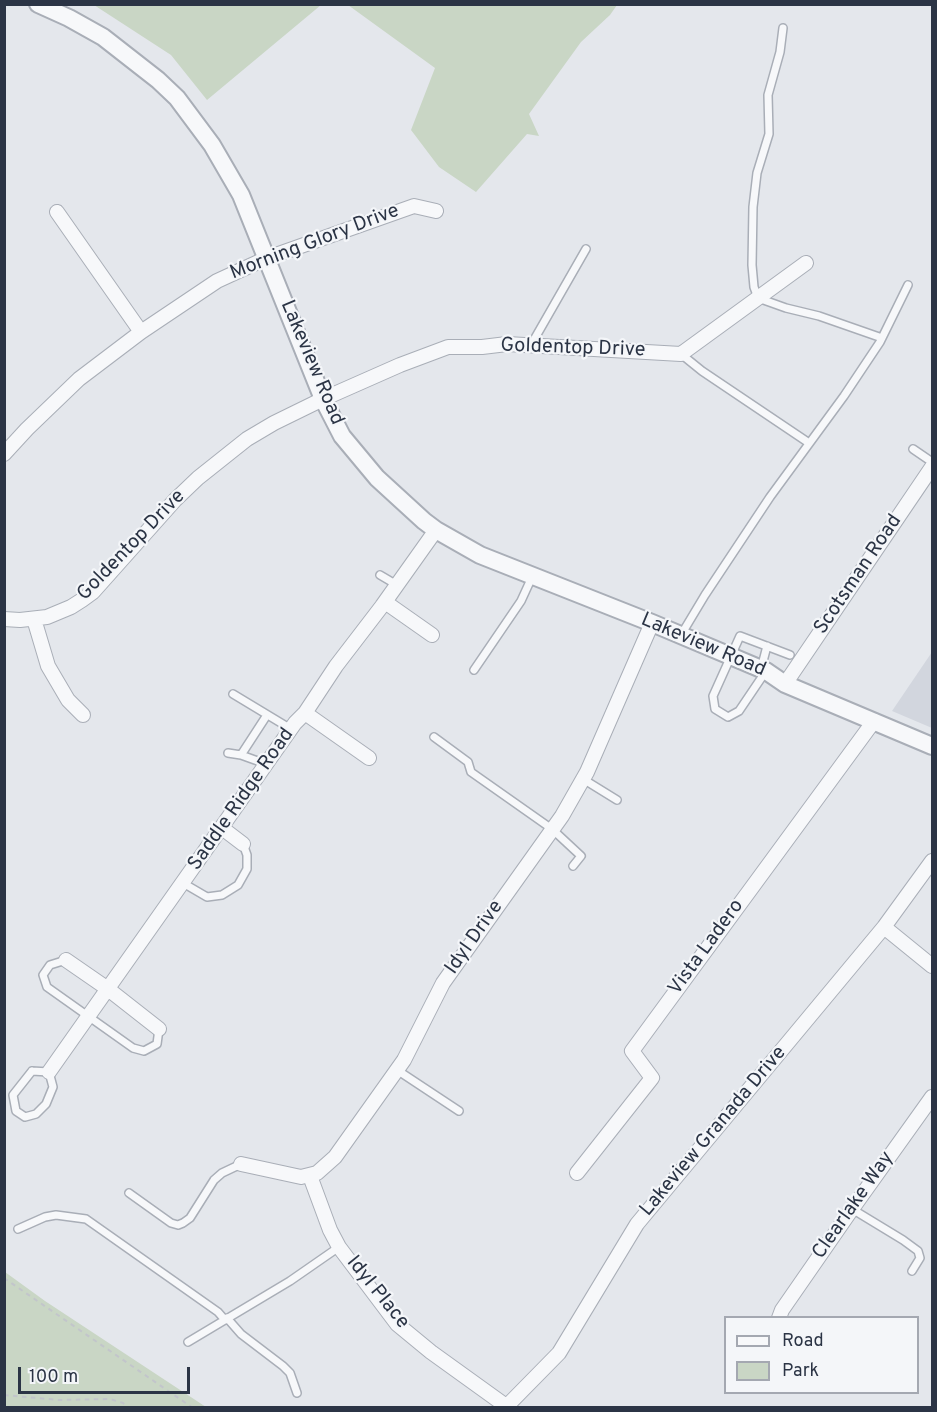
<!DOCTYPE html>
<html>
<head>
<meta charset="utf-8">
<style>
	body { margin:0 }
	#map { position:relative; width:937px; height:1412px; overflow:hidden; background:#e4e7ec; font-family:Overpass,sans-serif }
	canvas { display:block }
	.frame { position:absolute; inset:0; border:6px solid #2b3445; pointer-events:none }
	.legend { position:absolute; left:724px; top:1316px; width:195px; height:78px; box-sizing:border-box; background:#f4f6f9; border:2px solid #a4a8b1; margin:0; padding:8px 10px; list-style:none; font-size:18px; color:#2b3445 }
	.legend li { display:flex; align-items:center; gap:12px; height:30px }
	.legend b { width:30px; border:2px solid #a4a8b1 }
	.scale { position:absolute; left:18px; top:1367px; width:172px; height:27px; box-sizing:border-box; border:3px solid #2b3445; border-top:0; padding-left:8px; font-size:18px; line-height:21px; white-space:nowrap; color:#2b3445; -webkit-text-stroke:4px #f4f6f9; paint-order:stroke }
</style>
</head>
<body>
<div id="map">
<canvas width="937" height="1412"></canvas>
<div class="frame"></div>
<ul class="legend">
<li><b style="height:8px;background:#f7f8fa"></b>Road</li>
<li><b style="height:16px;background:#c9d6c5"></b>Park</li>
</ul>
<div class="scale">100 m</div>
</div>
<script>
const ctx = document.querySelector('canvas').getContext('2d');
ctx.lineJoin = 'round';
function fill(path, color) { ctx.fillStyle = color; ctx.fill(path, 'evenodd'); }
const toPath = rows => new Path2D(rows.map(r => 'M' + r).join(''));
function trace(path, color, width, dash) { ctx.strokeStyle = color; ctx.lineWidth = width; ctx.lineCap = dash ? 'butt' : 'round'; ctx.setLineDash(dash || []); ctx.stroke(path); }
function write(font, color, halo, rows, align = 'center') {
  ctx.font = font + ' Overpass,sans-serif'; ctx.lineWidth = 4.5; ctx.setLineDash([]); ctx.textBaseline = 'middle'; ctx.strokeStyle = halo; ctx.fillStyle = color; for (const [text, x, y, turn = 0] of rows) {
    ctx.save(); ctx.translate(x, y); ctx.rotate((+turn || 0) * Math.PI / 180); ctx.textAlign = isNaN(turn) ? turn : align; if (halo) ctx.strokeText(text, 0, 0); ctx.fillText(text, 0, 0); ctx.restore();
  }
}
fill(toPath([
	[932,652,932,728,892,711]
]), '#d2d6de');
fill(toPath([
	[94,5,321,5,207,100,171,55],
	[348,5,617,5,610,15,581,42,529,114,539,136,527,134,476,192,439,167,411,130,435,68],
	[5,1272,45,1301,206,1407,5,1407]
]), '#c9d6c5');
const service = toPath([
	[783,28,780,52,768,95,769,134,757,173,753,207,752,265,754,287,758,298,786,308,819,316,882,338],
	[531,345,586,249],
	[681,354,702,371,809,443],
	[913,449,932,462],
	[380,575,397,585],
	[681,635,705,595,770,497,844,396,880,342,908,285],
	[761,669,767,646],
	[474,670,521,601,532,577],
	[766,671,739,711,728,717,715,709,713,696,740,636,790,655],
	[233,694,291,729],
	[434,737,468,762,471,772,552,829,581,856,573,866],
	[228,753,241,755],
	[266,764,241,755,267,715],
	[583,779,617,800],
	[183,883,207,897,222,895,238,885,247,869,247,855,243,844],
	[66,960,50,965,43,975,47,987,133,1048,144,1051,157,1044,159,1029],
	[397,1070,459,1111],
	[32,1071,49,1072,53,1087,46,1104,36,1114,25,1117,16,1111,13,1095,32,1071],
	[129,1193,171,1223,178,1225,183,1223,190,1218,214,1180,222,1173,241,1164],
	[852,1209,903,1240,918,1251,920,1258,912,1271],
	[18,1229,45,1217,56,1215,86,1219,218,1312,225,1320],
	[227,1318,241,1334,283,1366,290,1373,297,1393],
	[188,1342,290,1281,339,1247]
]);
const minor = toPath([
	[57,212,141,332],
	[4,454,27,429,79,379,141,332,217,281,267,258,414,206,436,211],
	[385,602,432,635],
	[4,619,20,620,47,617,71,607,82,600,93,592,175,500,198,478,247,439,274,423,323,399,400,365,448,347,482,347,507,344,681,354,806,263],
	[34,619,48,666,68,700,83,715],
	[785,684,932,467],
	[305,713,369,758],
	[222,828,243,844],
	[884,927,932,966],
	[66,960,108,989,159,1029],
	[49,1072,295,723,305,713,336,666,382,606,436,530],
	[241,1164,301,1177,317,1173,335,1157,404,1060,443,983,562,816,587,772,652,623],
	[577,1173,652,1078,632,1051,874,721],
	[310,1176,330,1230,339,1247,397,1324,431,1352,506,1406],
	[779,1318,782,1310,852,1209,932,1097],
	[505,1408,559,1353,637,1224,884,927,932,861]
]);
const tertiary = toPath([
	[38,4,69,18,103,37,158,80,177,98,212,145,241,195,323,399,342,436,377,478,424,521,436,530,480,555,652,623,766,671,785,684,932,746]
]);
trace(service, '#a9aeb7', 10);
trace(minor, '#a9aeb7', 16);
trace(tertiary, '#a9aeb7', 20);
trace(toPath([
	[4,1278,193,1408],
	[4,1395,59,1400,110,1399,123,1403,129,1408]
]), '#c2c5cb', 2, [4.5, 4.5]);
trace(service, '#f7f8fa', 7);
trace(minor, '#f7f8fa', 14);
trace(tertiary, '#f7f8fa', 16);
write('20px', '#2b3445', '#f4f6f9', [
	["Morning Glory Drive",315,243,-21],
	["Goldentop Drive",573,349,2],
	["Lakeview Road",311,363,67],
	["Goldentop Drive",132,546,-46],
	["Scotsman Road",859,575,-56],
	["Lakeview Road",703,646,23],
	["Saddle Ridge Road",242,800,-55],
	["Idyl Drive",475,938,-55],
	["Vista Ladero",707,948,-54],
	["Lakeview Granada Drive",714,1132,-50],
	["Clearlake Way",854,1206,-55],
	["Idyl Place",377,1293,51]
]);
</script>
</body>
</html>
